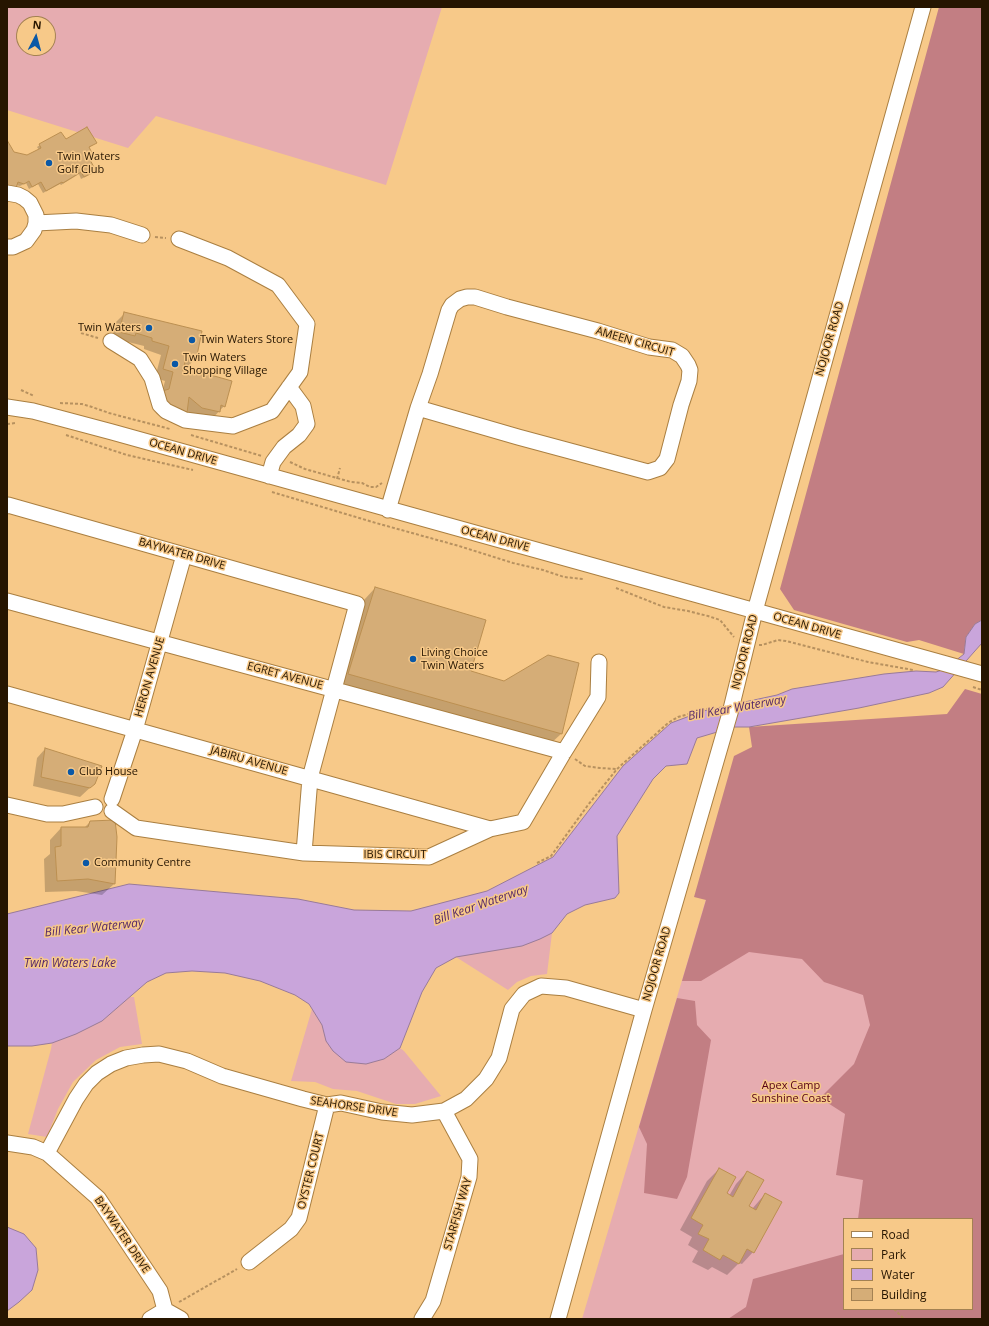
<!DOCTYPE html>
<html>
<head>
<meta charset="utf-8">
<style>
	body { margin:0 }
	#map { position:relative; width:989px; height:1326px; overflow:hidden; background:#f7c989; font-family:"Open Sans",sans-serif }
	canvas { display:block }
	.frame { position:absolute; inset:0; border:8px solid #261500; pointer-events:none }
	.legend { position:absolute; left:843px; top:1218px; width:130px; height:92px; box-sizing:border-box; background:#f7c989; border:1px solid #a38152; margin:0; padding:5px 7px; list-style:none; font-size:12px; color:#261500 }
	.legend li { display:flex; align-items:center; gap:8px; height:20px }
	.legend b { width:20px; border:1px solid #a38152 }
	.north { position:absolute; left:16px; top:16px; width:40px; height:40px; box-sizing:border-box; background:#f7c989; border:1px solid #a38152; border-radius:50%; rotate:6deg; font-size:11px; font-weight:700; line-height:16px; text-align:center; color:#261500 }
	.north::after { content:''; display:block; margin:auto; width:14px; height:18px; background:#0a58a6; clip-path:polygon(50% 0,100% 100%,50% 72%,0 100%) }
</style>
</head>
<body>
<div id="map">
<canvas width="989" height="1326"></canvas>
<div class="frame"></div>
<ul class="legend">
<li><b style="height:5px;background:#fff"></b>Road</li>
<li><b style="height:11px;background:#e6acb0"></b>Park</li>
<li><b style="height:11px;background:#c9a5db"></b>Water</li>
<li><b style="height:11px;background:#d5ad77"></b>Building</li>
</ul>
<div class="north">N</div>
</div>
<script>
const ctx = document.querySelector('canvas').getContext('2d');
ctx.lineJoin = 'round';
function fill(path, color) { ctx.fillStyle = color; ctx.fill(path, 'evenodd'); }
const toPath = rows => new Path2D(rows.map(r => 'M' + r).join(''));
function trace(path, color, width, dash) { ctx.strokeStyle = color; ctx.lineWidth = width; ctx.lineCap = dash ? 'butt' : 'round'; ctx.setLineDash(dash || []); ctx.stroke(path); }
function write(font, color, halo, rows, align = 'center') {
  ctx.font = font + ' "Open Sans",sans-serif'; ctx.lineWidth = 3; ctx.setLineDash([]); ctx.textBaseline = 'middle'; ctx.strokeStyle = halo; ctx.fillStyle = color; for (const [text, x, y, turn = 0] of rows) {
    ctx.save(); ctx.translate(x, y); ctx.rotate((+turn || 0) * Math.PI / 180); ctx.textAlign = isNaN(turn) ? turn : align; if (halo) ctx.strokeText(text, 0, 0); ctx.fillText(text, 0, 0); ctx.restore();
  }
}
fill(toPath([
	[7,7,442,7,386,185,156,116,128,148,7,110],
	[24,24,48,24,48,48,24,48],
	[706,899,965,970,897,1219,844,1219,844,1309,870,1319,582,1319],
	[552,933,547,974,531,976,517,982,508,990,456,957,522,946],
	[130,997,134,997,142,1044,120,1047,96,1060,73,1082,58,1109,47,1137,28,1134,51,1049,52,1043,76,1034,102,1021],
	[312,1009,322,1025,326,1041,346,1062,366,1064,384,1059,400,1048,404,1051,441,1096,415,1104,396,1104,357,1091,333,1089,315,1082,291,1081]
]), '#e6acb0');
fill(toPath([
	[939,7,982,7,982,620,975,624,966,637,964,654,919,640,907,642,794,610,780,589],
	[965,689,982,694,982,1319,728,1319,746,1307,753,1279,844,1254,844,1309,972,1309,972,1219,858,1219,863,1180,836,1175,845,1114,820,1098,854,1064,870,1025,863,995,824,982,802,959,749,952,701,981,682,981,706,900,694,897,734,756,752,747,749,727,947,714],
	[677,998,695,1001,697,1025,711,1040,687,1177,677,1199,644,1193,647,1144,639,1127]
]), '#c27e83');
const water = toPath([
	[982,620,982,643,943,687,929,693,859,708,749,727,734,727,697,738,687,764,666,766,653,779,617,836,619,893,615,898,585,905,567,914,552,933,540,939,522,946,456,957,436,968,422,992,400,1048,384,1059,366,1064,346,1062,333,1051,326,1041,322,1025,309,1004,295,995,260,981,225,973,192,971,166,973,147,982,102,1021,76,1034,52,1043,32,1046,7,1046,7,914,129,884,298,899,354,910,411,911,487,891,553,857,623,766,671,723,703,711,777,695,792,689,884,674,916,671,936,672,945,669,964,654,966,637,975,624,982,620],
	[7,1227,24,1234,36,1248,38,1270,32,1290,19,1302,7,1311,7,1227]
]);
fill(water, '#c9a5db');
trace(water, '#987a99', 1);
fill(toPath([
	[65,140,93,145,88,148,87,156,95,171,93,173,81,179,79,174,61,185,60,184,43,193,38,184,29,189,26,183,20,186,16,185,7,188,7,142,13,152,27,157,39,150,37,147,40,145],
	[125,313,195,359,186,368,183,367,182,371,190,374,193,371,224,406,211,420,193,416,186,410,161,417,156,413,151,401,162,392,165,381,155,378,161,355,144,349,144,346,128,342,126,344,111,341,116,322],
	[375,588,470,671,561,734,549,745,337,685,364,600],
	[45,749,94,784,80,797,33,786,37,758],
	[90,822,114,884,102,895,76,891,45,892,44,859,50,854,50,840,61,828,84,828],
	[719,1169,725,1194,729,1196,736,1184,747,1172,748,1206,752,1209,765,1194,781,1202,753,1252,742,1264,739,1263,727,1275,712,1267,708,1270,692,1262,698,1251,688,1245,692,1237,680,1230,707,1181]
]), '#0003');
const building = toPath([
	[87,127,97,143,89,147,92,153,88,156,96,171,84,177,81,172,63,183,62,182,46,191,41,182,32,187,29,181,24,184,18,182,16,188,7,185,7,140,14,152,27,155,41,148,39,144,61,132,66,139,87,127],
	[124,312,202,331,196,360,186,357,183,371,191,374,193,370,232,381,225,407,221,405,220,412,202,408,189,397,187,413,164,404,159,392,169,389,173,372,163,369,169,346,152,341,152,338,136,333,135,336,119,332,124,312],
	[375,587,486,620,471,671,504,681,548,655,579,663,562,734,348,674,375,587],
	[45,748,102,766,95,784,90,788,41,777,45,748],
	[115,820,117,837,115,884,88,879,57,881,55,847,61,846,61,827,88,827,90,821,115,820],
	[719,1168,736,1177,727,1193,733,1197,747,1171,764,1180,749,1206,756,1210,765,1193,782,1202,754,1253,747,1249,739,1264,723,1255,720,1260,703,1250,709,1239,698,1234,703,1225,691,1218,719,1168]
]);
fill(building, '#d5ad77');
trace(building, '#bb8f51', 1);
const minor = toPath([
	[7,193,18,195,24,198,30,203,36,215,36,223,34,230,26,241,13,247,7,247],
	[36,223,76,221,111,225,142,235],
	[111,341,140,359,152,378,160,405,166,411,185,420,233,426,272,411,300,372,307,324,278,285,228,258,179,239],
	[7,407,33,411,112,432,982,674],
	[269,476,273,462,284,447,299,435,307,424,303,406,289,387],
	[7,506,8,505,357,604,310,778,304,853],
	[388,510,418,408,430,374,449,310,452,305,460,299,467,297,475,297,507,307,598,331,649,347,672,350,682,356,688,365,690,370,689,381,681,405,667,459,660,468,648,472,518,437,418,408],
	[7,601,564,752],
	[7,694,490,829],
	[112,799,135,730,184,555],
	[7,805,47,814,63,814,95,807],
	[112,811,136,828,304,853,429,857,490,829,523,822,564,752,598,697,599,662],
	[7,1143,33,1147,47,1153,98,1198,160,1291,165,1310,181,1319],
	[47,1153,76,1099,86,1084,97,1073,111,1064,126,1058,143,1055,159,1054,187,1061,222,1076,303,1099,327,1105,341,1103,382,1112,412,1115,444,1111,466,1099,486,1079,499,1058,512,1009,524,994,541,986,566,988,644,1010],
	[249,1262,291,1229,299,1218,327,1105],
	[150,1319,165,1310],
	[422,1319,433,1301,469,1177,470,1159,444,1111],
	[558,1319,644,1010,730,713,755,611,923,7]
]);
trace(minor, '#aa7f41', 17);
trace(toPath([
	[155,237,166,238],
	[81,333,98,338],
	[21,390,34,396],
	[60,403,82,404,92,407,109,413,170,429],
	[7,424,16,423],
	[66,435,127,455,193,470],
	[191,435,262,456],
	[290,462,305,469,351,482,362,483,370,487,376,487,382,483],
	[337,479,340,468],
	[272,492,376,523,459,546,513,563,543,570,564,577,583,579],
	[616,588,664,607,688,611,708,616,720,620,734,637],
	[759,645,762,645,778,640,786,641,868,662,913,670],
	[973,687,982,690],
	[575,759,585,766,600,768,616,769],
	[537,863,551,856,588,805,617,769,668,723,678,717,714,707],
	[179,1302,237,1269],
	[894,1309,904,1319]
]), '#b7915f', 2, [3, 2]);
trace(minor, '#fff', 15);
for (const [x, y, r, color] of [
	[49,163,4,"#0a58a6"],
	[149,328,4,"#0a58a6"],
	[192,340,4,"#0a58a6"],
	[175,364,4,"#0a58a6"],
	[413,659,4,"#0a58a6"],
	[71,772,4,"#0a58a6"],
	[86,863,4,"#0a58a6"]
]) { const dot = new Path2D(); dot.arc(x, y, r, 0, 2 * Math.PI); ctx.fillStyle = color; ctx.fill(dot); trace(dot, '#f7c989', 1.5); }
write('11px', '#261500', '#f7c989', [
	["Twin Waters",57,157],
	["Golf Club",57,170],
	["Twin Waters",141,328,"right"],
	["Twin Waters Store",200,340],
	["Twin Waters",183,358],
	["Shopping Village",183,371],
	["Living Choice",421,653],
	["Twin Waters",421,666],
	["Club House",79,772],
	["Community Centre",94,863]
], 'left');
write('11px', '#261500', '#f7c989', [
	["NOJOOR ROAD",830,339,-74],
	["AMEEN CIRCUIT",635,342,16],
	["OCEAN DRIVE",183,452,16],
	["OCEAN DRIVE",495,539,15],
	["BAYWATER DRIVE",182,554,16],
	["OCEAN DRIVE",807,626,16],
	["NOJOOR ROAD",745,652,-76],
	["EGRET AVENUE",285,676,15],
	["HERON AVENUE",150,677,-74],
	["JABIRU AVENUE",249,761,16],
	["IBIS CIRCUIT",395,855],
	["NOJOOR ROAD",657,964,-74],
	["SEAHORSE DRIVE",354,1107,8],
	["OYSTER COURT",311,1171,-76],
	["STARFISH WAY",458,1214,-74],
	["BAYWATER DRIVE",122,1235,56]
]);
write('11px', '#560018', '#f7c989', [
	["Apex Camp",791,1086],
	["Sunshine Coast",791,1099]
]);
write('italic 12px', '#56296a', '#f7c989', [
	["Bill Kear Waterway",737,708,-10],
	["Bill Kear Waterway",481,905,-19],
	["Bill Kear Waterway",94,928,-6],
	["Twin Waters Lake",70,964]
]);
</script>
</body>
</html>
